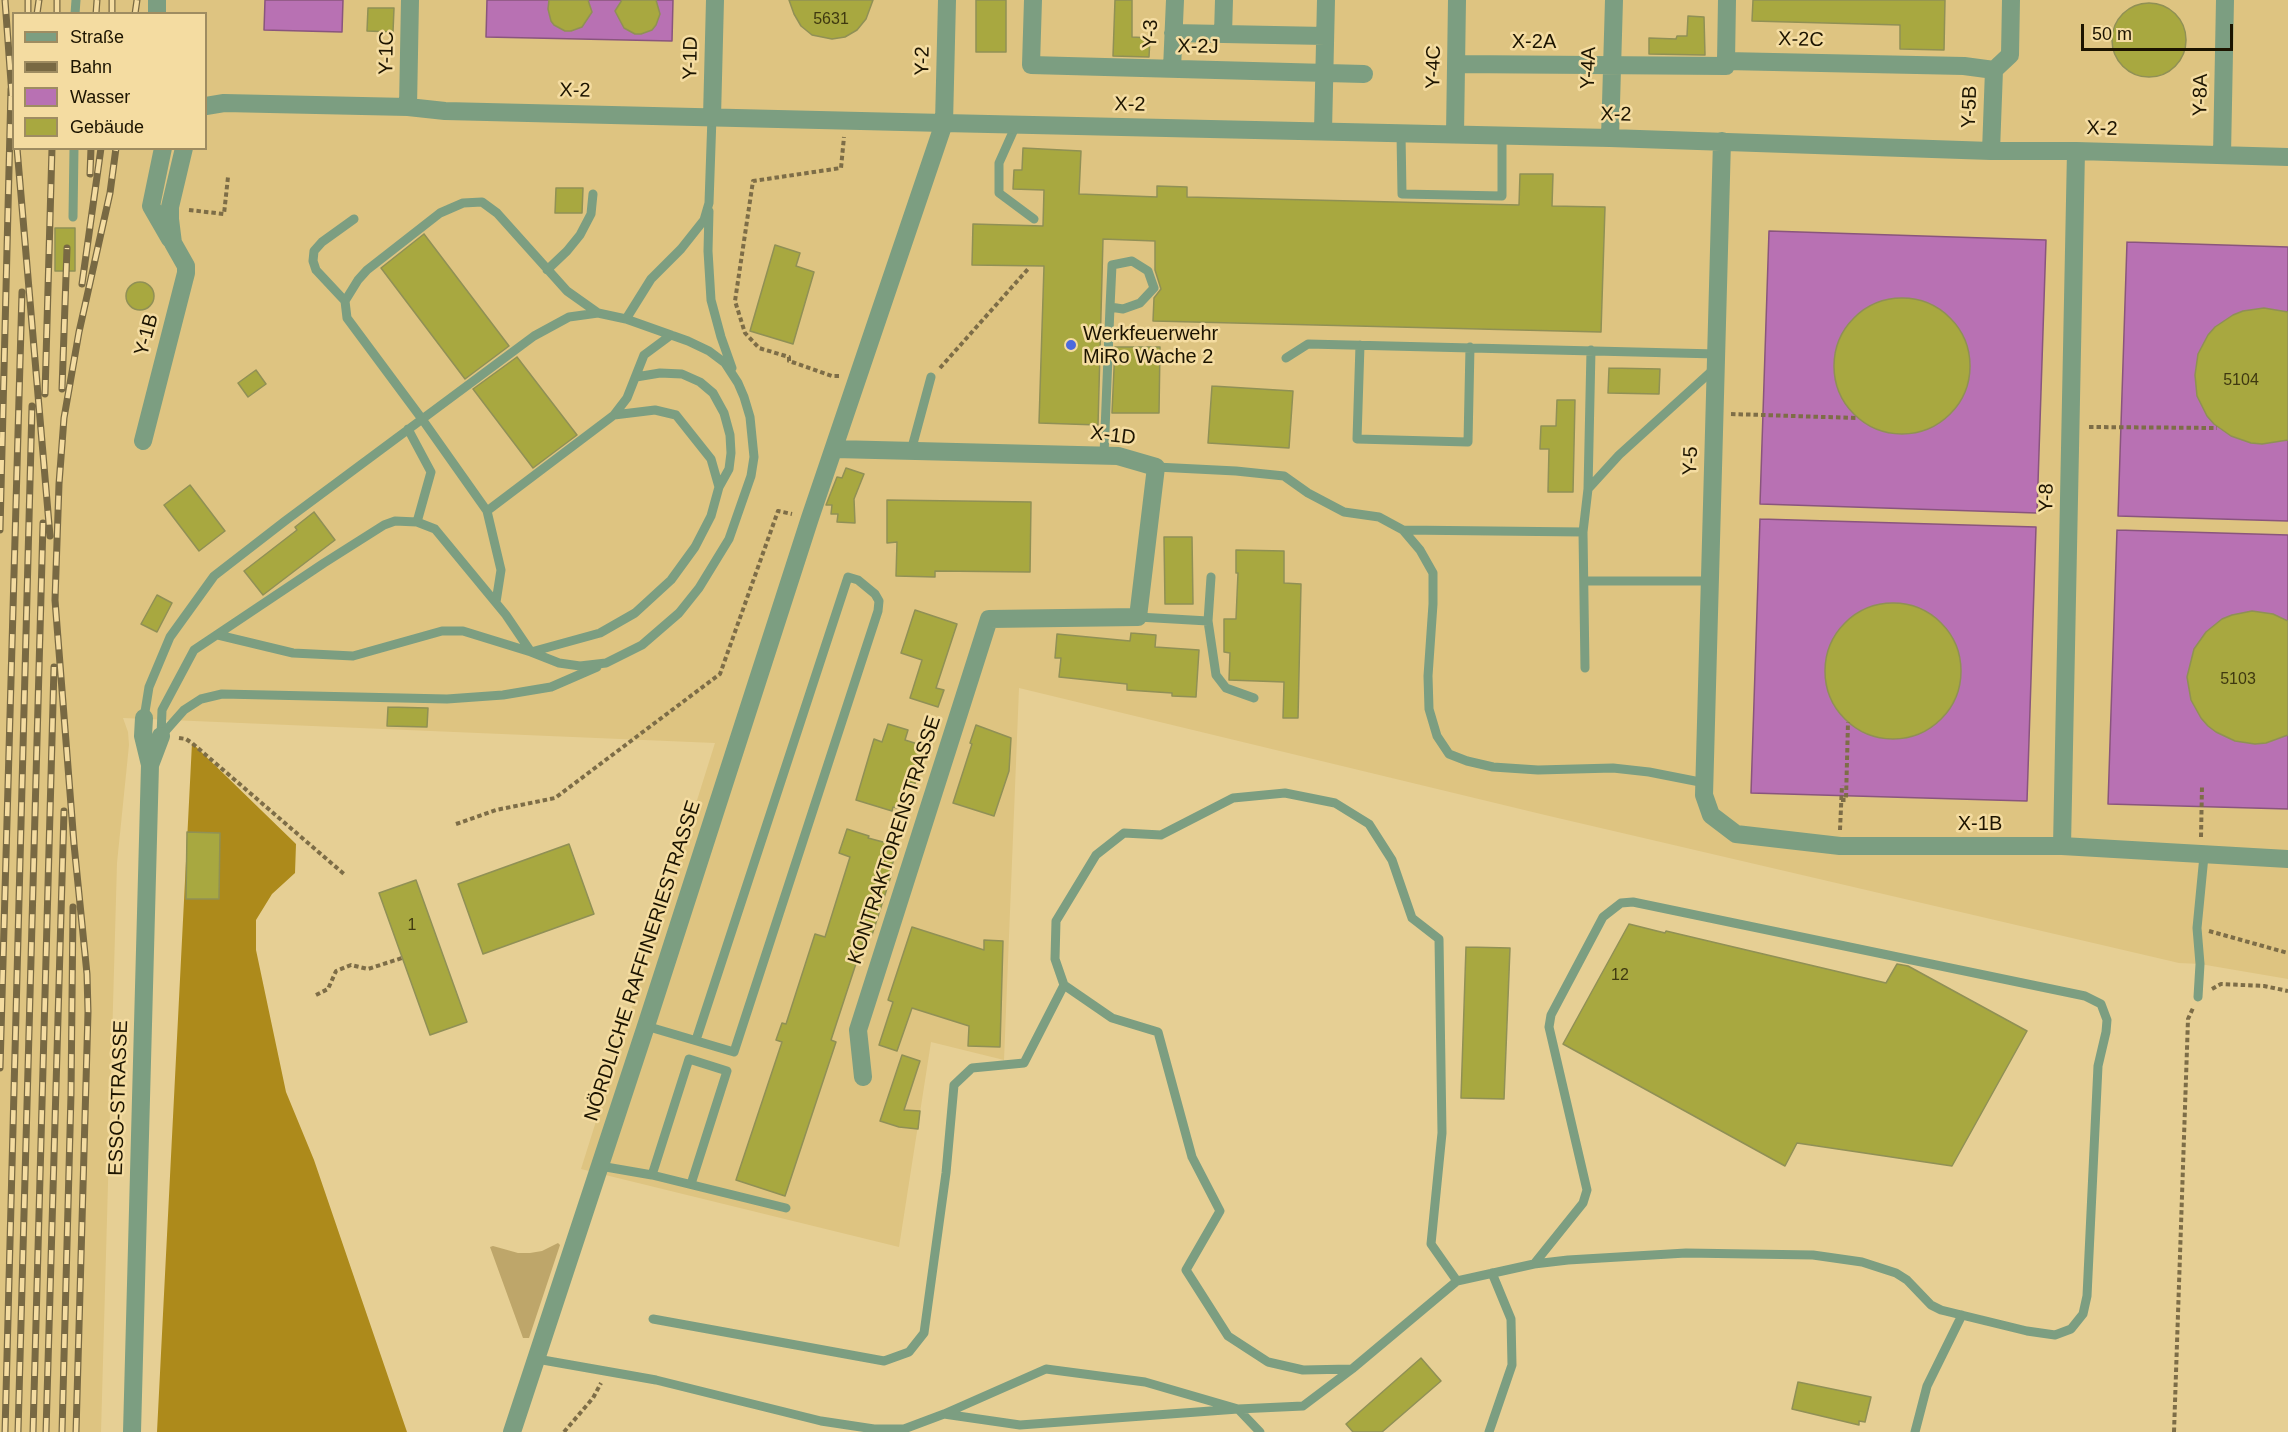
<!DOCTYPE html>
<html>
<head>
<meta charset="utf-8">
<style>
	body { margin:0 }
	#map { position:relative; width:2288px; height:1432px; overflow:hidden; background:#e6cf94; font-family:Helvetica,sans-serif }
	canvas { display:block }
	.legend { position:absolute; left:12px; top:12px; width:195px; height:138px; box-sizing:border-box; background:#f4dca1; border:2px solid #9e8c61; margin:0; padding:8px 10px; list-style:none; font-size:18px; color:#1c1400 }
	.legend li { display:flex; align-items:center; gap:12px; height:30px }
	.legend b { width:30px; border:2px solid #9e8c61 }
	.scale { position:absolute; left:2081px; top:24px; width:152px; height:27px; box-sizing:border-box; border:3px solid #1c1400; border-top:0; padding-left:8px; font-size:18px; line-height:21px; white-space:nowrap; color:#1c1400; -webkit-text-stroke:4px #f4dca1; paint-order:stroke }
</style>
</head>
<body>
<div id="map">
<canvas width="2288" height="1432"></canvas>
<ul class="legend">
<li><b style="height:8px;background:#7c9e81"></b>Straße</li>
<li><b style="height:8px;background:#786943"></b>Bahn</li>
<li><b style="height:16px;background:#b871b3"></b>Wasser</li>
<li><b style="height:16px;background:#a8a840"></b>Gebäude</li>
</ul>
<div class="scale">50 m</div>
</div>
<script>
const ctx = document.querySelector('canvas').getContext('2d');
ctx.lineJoin = 'round';
function fill(path, color) { ctx.fillStyle = color; ctx.fill(path, 'evenodd'); }
const toPath = rows => new Path2D(rows.map(r => 'M' + r).join(''));
function trace(path, color, width, dash) { ctx.strokeStyle = color; ctx.lineWidth = width; ctx.lineCap = dash ? 'butt' : 'round'; ctx.setLineDash(dash || []); ctx.stroke(path); }
function write(font, color, halo, rows, align = 'center') {
  ctx.font = font + ' Helvetica,sans-serif'; ctx.lineWidth = 5; ctx.setLineDash([]); ctx.textBaseline = 'middle'; ctx.strokeStyle = halo; ctx.fillStyle = color; for (const [text, x, y, turn = 0] of rows) {
    ctx.save(); ctx.translate(x, y); ctx.rotate((+turn || 0) * Math.PI / 180); ctx.textAlign = isNaN(turn) ? turn : align; if (halo) ctx.strokeText(text, 0, 0); ctx.fillText(text, 0, 0); ctx.restore();
  }
}
fill(toPath([
	[0,0,2288,0,2288,979,2200,964,2179,963,1545,815,1019,688,1004,1060,931,1042,899,1247,581,1169,715,743,123,718,128,732,129,745,117,863,101,1432,0,1432],
	[14,14,206,14,206,148,14,148]
]), '#dec481');
fill(toPath([
	[558,1243,560,1245,529,1338,523,1338,490,1247,493,1246,518,1253,530,1253,542,1251]
]), '#bea66a');
fill(toPath([
	[192,743,296,844,295,873,272,894,256,920,256,950,286,1092,314,1160,407,1432,157,1432]
]), '#ad8a1b');
const water = toPath([
	[265,0,343,0,342,32,264,30,265,0],
	[487,0,673,0,672,41,486,37,487,0],
	[1769,231,2046,240,2037,513,1760,504,1769,231],
	[2127,242,2288,247,2288,521,2118,516,2127,242],
	[1760,519,2036,527,2027,801,1751,793,1760,519],
	[2117,530,2288,535,2288,809,2108,804,2117,530]
]);
fill(water, '#b871b3');
trace(water, '#89557d', 1.5);
const building = toPath([
	[549,0,588,0,592,12,582,27,571,31,565,31,554,25,551,21,548,9,549,0],
	[622,0,656,0,660,14,656,25,652,30,641,34,635,34,624,28,615,11,622,0],
	[789,0,873,0,866,19,857,30,845,37,832,39,812,35,801,26,794,14,789,0],
	[976,0,1006,0,1006,52,976,52,976,0],
	[1115,0,1132,0,1132,37,1150,38,1149,57,1113,56,1115,0],
	[1753,0,1945,0,1944,50,1900,49,1900,25,1752,21,1753,0],
	'2112 40a37 37 0 1 1 74 0a37 37 0 1 1-74 0Z',
	[368,8,394,8,393,32,367,31,368,8],
	[1688,16,1704,17,1705,55,1649,54,1649,38,1676,39,1677,36,1687,36,1688,16],
	[1023,148,1081,151,1079,194,1157,197,1157,186,1187,187,1187,197,1519,205,1520,174,1553,174,1552,206,1605,207,1601,332,1153,321,1154,298,1161,289,1155,270,1155,241,1103,239,1098,425,1039,423,1044,266,972,265,973,224,1043,226,1044,190,1013,189,1014,170,1022,170,1023,148],
	[556,188,583,188,582,213,555,213,556,188],
	[55,228,75,228,75,271,55,271,55,228],
	[424,234,509,346,465,379,381,268,424,234],
	[775,245,800,253,796,266,814,272,793,344,750,331,775,245],
	'126 296a14 14 0 1 1 28 0a14 14 0 1 1-28 0Z',
	'1834 366a68 68 0 1 1 136 0a68 68 0 1 1-136 0Z',
	[2264,308,2288,312,2288,440,2262,444,2251,443,2231,436,2214,424,2207,416,2197,396,2195,375,2198,354,2208,335,2215,327,2233,315,2243,311,2264,308],
	[1115,347,1160,347,1159,413,1112,413,1115,347],
	[517,357,577,435,533,468,473,389,517,357],
	[1609,368,1660,369,1659,394,1608,393,1609,368],
	[256,370,266,384,248,397,238,383,256,370],
	[1212,386,1293,391,1289,448,1208,443,1212,386],
	[1557,400,1575,400,1573,492,1548,492,1549,449,1540,449,1541,426,1556,426,1557,400],
	[846,468,864,474,854,499,855,523,837,522,838,514,831,514,832,505,826,505,837,477,842,478,846,468],
	[190,485,225,531,199,551,164,505,190,485],
	[887,500,1031,502,1030,572,935,571,935,577,896,576,897,542,887,543,887,500],
	[314,512,335,540,263,595,244,571,297,530,295,527,314,512],
	[1164,537,1192,537,1193,604,1165,604,1164,537],
	[1236,550,1284,551,1284,583,1301,584,1298,718,1283,718,1284,682,1229,680,1230,653,1224,652,1224,619,1236,619,1238,573,1236,573,1236,550],
	[157,595,172,603,157,632,141,624,157,595],
	'1825 671a68 68 0 1 1 136 0a68 68 0 1 1-136 0Z',
	[915,610,957,624,936,688,944,690,938,707,910,698,922,660,901,653,915,610],
	[2252,611,2273,614,2288,621,2288,735,2266,743,2255,744,2235,741,2216,732,2208,726,2201,718,2191,700,2187,677,2194,649,2206,632,2222,619,2232,615,2252,611],
	[1131,633,1156,635,1155,647,1199,650,1196,697,1172,696,1172,693,1127,690,1127,684,1059,677,1061,658,1055,658,1057,634,1130,641,1131,633],
	[388,707,428,708,427,727,387,726,388,707],
	[888,724,908,730,905,740,924,746,915,784,905,781,897,808,893,807,892,811,856,800,874,739,882,742,888,724],
	[976,725,1011,738,1009,771,994,816,953,803,972,744,970,743,976,725],
	[847,829,869,836,868,838,898,846,890,872,892,873,872,935,866,933,831,1040,836,1042,785,1196,736,1180,782,1042,776,1040,782,1023,786,1024,815,934,825,937,850,857,839,853,847,829],
	[187,832,220,833,219,899,186,899,187,832],
	[569,844,594,914,483,954,458,884,569,844],
	[416,880,467,1022,430,1035,379,893,416,880],
	[1629,924,1665,933,1666,931,1886,983,1897,964,1908,966,2027,1031,1952,1166,1797,1143,1785,1166,1563,1044,1629,924],
	[912,927,984,950,984,940,1003,941,1000,1047,968,1046,969,1026,912,1008,897,1051,879,1045,893,1002,888,1000,912,927],
	[1466,947,1510,948,1504,1099,1461,1098,1466,947],
	[902,1055,920,1061,904,1110,920,1111,918,1129,899,1127,880,1121,902,1055],
	[1421,1358,1441,1381,1382,1432,1353,1432,1346,1424,1421,1358],
	[1798,1382,1871,1397,1865,1422,1859,1421,1859,1425,1792,1409,1798,1382]
]);
fill(building, '#a8a840');
trace(building, '#909055', 1.5);
trace(toPath([
	[189,210,224,214,228,177],
	[940,368,1028,269],
	[839,376,832,376,789,361,789,357,759,348,745,333,735,301,753,181,841,168,844,137],
	[1731,414,1856,418],
	[2089,427,2217,428],
	[179,738,186,739,192,743,344,874],
	[1841,800,1846,800,1848,722],
	[456,824,496,810,555,798,720,674,778,511,792,514],
	[1840,830,1842,785],
	[2201,837,2202,786],
	[2209,931,2288,953],
	[2212,989,2221,984,2264,986,2288,991],
	[316,995,328,989,336,971,351,965,368,969,402,958],
	[564,1432,593,1398,601,1383],
	[2174,1432,2188,1019,2193,1008]
]), '#7d6d47', 4, [4.5, 3]);
trace(toPath([
	[75,14,76,0],
	[1016,125,999,163,999,193,1034,219],
	[1401,133,1402,194,1502,196,1502,135],
	[709,211,708,251,711,300,721,337,732,368],
	[73,217,74,148],
	[547,270,567,251,580,235,591,214,593,194],
	[345,301,316,270,313,261,314,251,322,242,354,219],
	[626,319,651,279,681,249,704,220,709,203,712,117],
	[1360,345,1357,439,1468,442,1470,347],
	[1286,358,1308,344,1717,354],
	[614,415,655,410,676,415,711,459,719,487],
	[408,429,431,472,417,522],
	[911,451,931,377],
	[1104,455,1110,307,1112,265,1132,261,1148,271,1154,288,1140,303,1123,309,1110,307],
	[1156,467,1236,471,1284,476,1308,493,1344,512,1379,517,1403,530,1420,550,1433,573,1433,604,1428,676,1429,709,1437,736,1449,754,1467,761,1493,767,1538,770,1613,768,1649,772,1705,783],
	[1588,489,1619,455,1714,369],
	[487,511,614,415,627,398,644,355,671,335],
	[1403,530,1583,532],
	[1211,577,1208,621,1216,675,1226,688,1254,698],
	[1584,581,1710,581],
	[496,602,501,570,487,511,422,419,347,318,345,301,358,280,367,270,440,213,463,203,482,202,497,213,567,291,598,313],
	[1138,617,1208,621],
	[218,635,293,653,353,656,442,631,463,631,531,652,600,633,635,613,671,580,695,547,711,516,719,487,729,469,731,453,730,435,724,413,713,393,700,382,682,374,660,373,636,377],
	[1585,668,1583,532,1588,489,1591,350],
	[144,718,149,687,170,637,214,576,285,521,534,336,569,317,598,313,626,319,688,341,709,351,725,363,738,383,744,397,750,417,754,457,751,476,729,539,699,588,679,613,642,645,606,663,580,666,559,663,531,652,506,615,435,529,417,522,395,521,384,525,324,563,194,650,162,710,161,736],
	[161,736,184,710,201,699,222,694,447,699,503,695,551,687,597,667],
	[2198,997,2200,964,2197,928,2204,856],
	[646,1026,734,1052,878,611,879,601,875,594,858,580,848,577,696,1040],
	[600,1166,652,1175,786,1208],
	[652,1175,689,1059,727,1071,691,1184],
	[653,1319,884,1361,909,1352,924,1333,946,1173,954,1085,972,1068,1024,1063,1064,985],
	[537,1359,656,1380,821,1421,874,1429,904,1429,944,1414,1046,1369,1145,1382,1238,1409,1260,1432],
	[1351,1369,1303,1370,1268,1362,1228,1336,1186,1270,1220,1211,1192,1157,1158,1032,1112,1018,1064,985,1055,959,1056,921,1096,855,1124,833,1161,835,1233,798,1285,793,1335,803,1369,824,1392,860,1412,918,1439,939,1442,1133,1431,1244,1457,1281],
	[944,1414,1020,1425,1238,1409,1303,1406,1352,1369,1457,1281,1534,1264,1583,1203,1587,1190,1549,1027,1551,1015,1603,917,1621,903,1633,902,2085,996,2101,1004,2107,1020,2106,1032,2098,1066,2087,1296,2083,1314,2071,1329,2055,1335,2027,1331,1941,1310,1931,1305,1907,1280,1896,1273,1862,1262,1813,1255,1686,1253,1568,1260,1534,1264],
	[1489,1432,1512,1365,1511,1319,1492,1273],
	[1915,1432,1927,1386,1962,1315]
]), '#7c9e81', 9);
trace(toPath([
	[947,0,944,123,1610,138,1991,151,2076,151,2288,157],
	[1033,0,1031,65,1364,74],
	[157,14,157,0],
	[1173,33,1325,36],
	[1223,34,1224,0],
	[1726,61,1727,0],
	[1456,64,1726,66,1726,61,1964,66,1994,70],
	[1172,69,1175,0],
	[206,106,224,103,408,107,445,111,944,123,810,518,646,1026,512,1432],
	[408,107,410,0],
	[712,117,715,0],
	[1323,131,1326,0],
	[1455,134,1457,0],
	[1610,138,1614,0],
	[1722,141,1704,795,1711,815,1736,834,1840,846,2062,846,2288,859],
	[163,148,151,206,170,239],
	[1991,151,1994,70,2010,55,2011,0],
	[2222,155,2225,0],
	[143,441,186,273,186,266,173,243,170,219,170,207,184,148],
	[835,449,1118,456,1156,467,1138,617,989,619,858,1030,863,1077],
	[150,765,161,736],
	[2062,846,2076,151],
	[132,1432,150,765,143,736,144,718]
]), '#7c9e81', 18);
const rail = toPath([
	[5,0,12,96],
	[28,14,28,0],
	[37,14,39,0],
	[57,14,57,0],
	[96,14,97,0],
	[112,14,112,0],
	[135,14,137,0],
	[17,148,50,536],
	[90,174,91,148],
	[82,284,101,148],
	[62,389,67,248],
	[45,394,52,148],
	[0,530,11,89],
	[0,1068,22,292],
	[5,1432,32,406],
	[18,1432,43,523],
	[33,1432,54,667],
	[46,1432,64,811],
	[62,1432,71,1094,73,907],
	[76,1432,88,1012,87,974,74,844,55,600,59,484,64,418,79,332,110,193,116,148]
]);
trace(rail, '#786943', 7);
trace(rail, '#f4dca1', 4.5, [14]);
for (const [x, y, r, color] of [
	[1071,345,6,"#4c6ade"]
]) { const dot = new Path2D(); dot.arc(x, y, r, 0, 2 * Math.PI); ctx.fillStyle = color; ctx.fill(dot); trace(dot, '#f4dca1', 2); }
write('16px', '#3f3910', null, [
	["5631",831,20],
	["5104",2241,381],
	["5103",2238,680],
	["1",412,926],
	["12",1620,976]
]);
write('20px', '#1c1400', '#f4dca1', [
	["Y-3",1151,34,-88],
	["X-2C",1801,40,1],
	["X-2A",1534,42],
	["X-2J",1198,47,1],
	["Y-1C",387,53,-89],
	["Y-1D",691,58,-89],
	["Y-2",923,61,-89],
	["Y-4C",1434,67,-89],
	["Y-4A",1589,68,-88],
	["X-2",575,91,1],
	["Y-8A",2201,95,-89],
	["X-2",1130,105,1],
	["Y-5B",1970,107,-88],
	["X-2",1616,115,1],
	["X-2",2102,129,2],
	["Y-1B",147,335,-75],
	["X-1D",1113,436,7],
	["Y-5",1691,461,-88],
	["Y-8",2047,498,-89],
	["X-1B",1980,824],
	["KONTRAKTORENSTRASSE",895,840,-72],
	["NÖRDLICHE RAFFINERIESTRASSE",643,961,-72],
	["ESSO-STRASSE",119,1098,-88]
]);
write('20px', '#1c1400', '#f4dca1', [
	["Werkfeuerwehr",1083,334],
	["MiRo Wache 2",1083,357]
], 'left');
</script>
</body>
</html>
